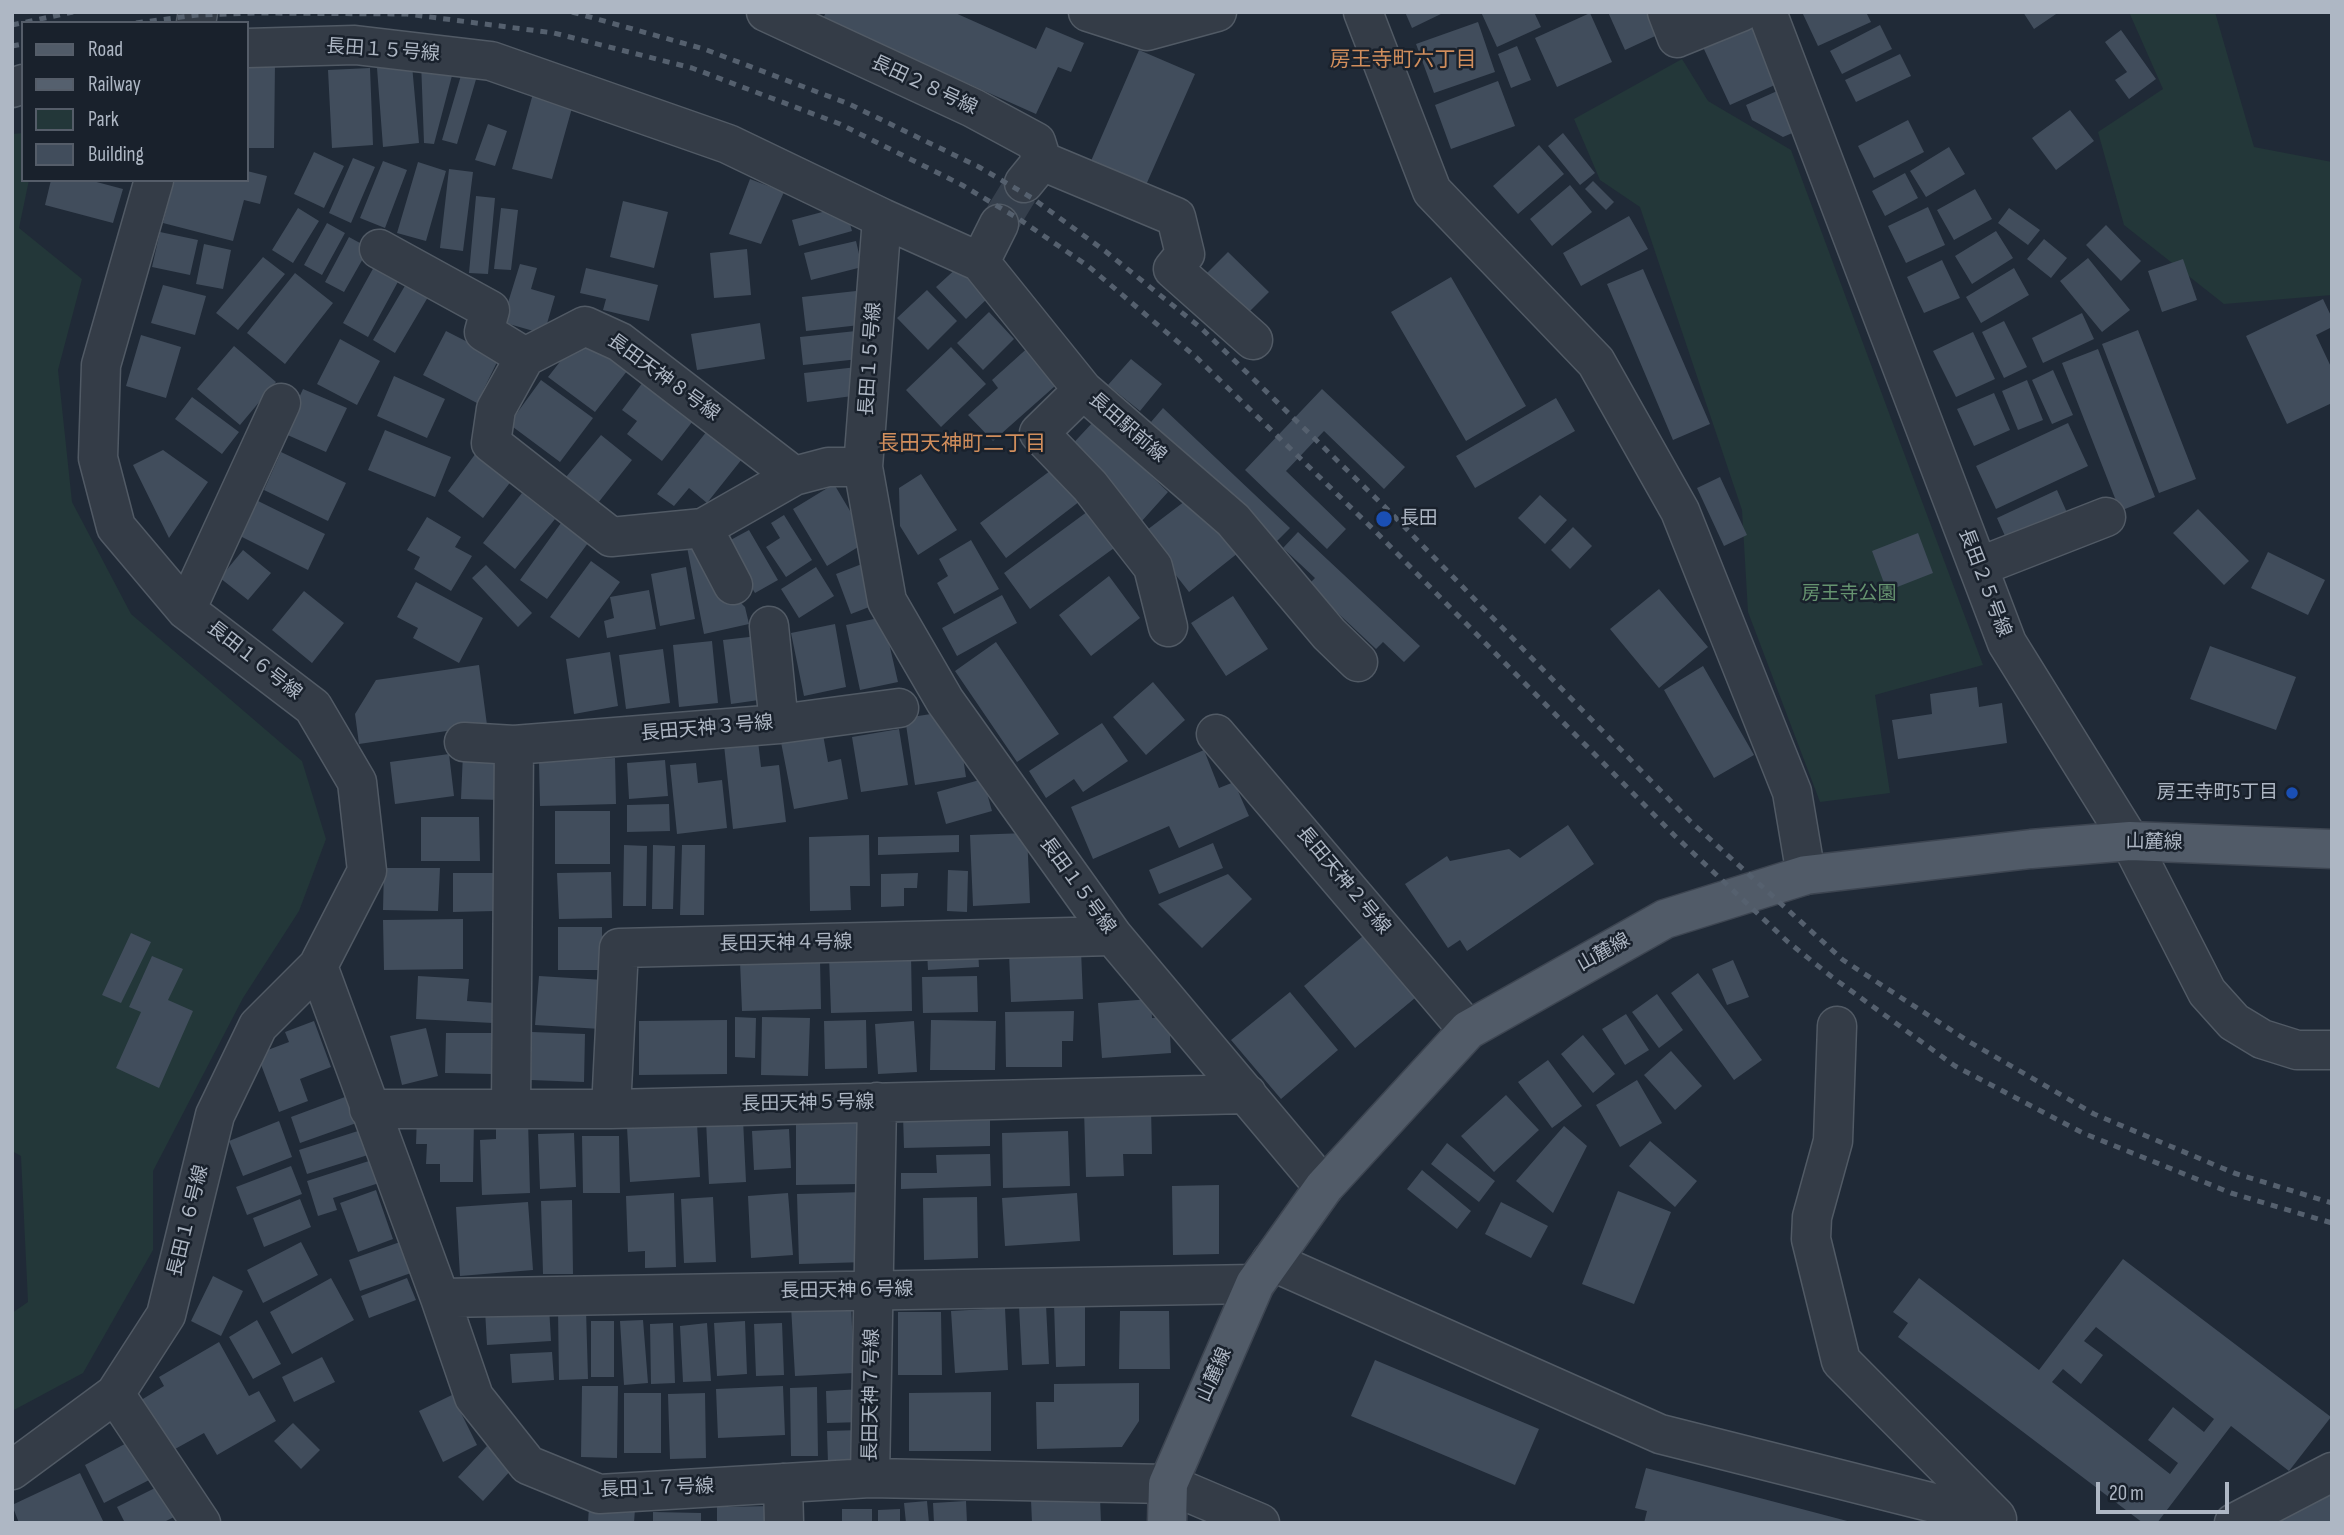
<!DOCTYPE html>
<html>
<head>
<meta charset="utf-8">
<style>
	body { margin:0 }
	#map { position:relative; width:2344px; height:1535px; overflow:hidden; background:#202a37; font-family:"Sofia Sans Condensed",sans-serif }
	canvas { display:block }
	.frame { position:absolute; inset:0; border:14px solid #aeb7c4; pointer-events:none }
	.legend { position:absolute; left:21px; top:21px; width:228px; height:161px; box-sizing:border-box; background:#19212c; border:2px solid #555d69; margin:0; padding:9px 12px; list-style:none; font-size:21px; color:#aeb7c4 }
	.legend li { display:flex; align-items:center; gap:14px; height:35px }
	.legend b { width:35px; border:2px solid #555d69 }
	.scale { position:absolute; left:2096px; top:1482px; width:133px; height:32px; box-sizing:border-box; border:4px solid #aeb7c4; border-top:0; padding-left:9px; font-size:21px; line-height:24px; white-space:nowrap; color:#aeb7c4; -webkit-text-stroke:5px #19212c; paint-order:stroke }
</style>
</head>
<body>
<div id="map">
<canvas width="2344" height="1535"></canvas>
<div class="frame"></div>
<ul class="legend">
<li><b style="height:9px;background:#515b68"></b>Road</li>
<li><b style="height:9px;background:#55606e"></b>Railway</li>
<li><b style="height:19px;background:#233739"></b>Park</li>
<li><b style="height:19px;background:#414d5c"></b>Building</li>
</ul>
<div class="scale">20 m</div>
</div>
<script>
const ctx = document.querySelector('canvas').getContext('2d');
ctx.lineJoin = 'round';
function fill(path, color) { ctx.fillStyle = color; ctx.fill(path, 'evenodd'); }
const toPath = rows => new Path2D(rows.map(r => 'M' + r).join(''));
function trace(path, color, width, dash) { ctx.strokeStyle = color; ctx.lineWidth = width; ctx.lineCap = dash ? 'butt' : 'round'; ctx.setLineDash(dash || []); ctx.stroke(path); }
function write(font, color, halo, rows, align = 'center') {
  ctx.font = font + ' "Sofia Sans Condensed","Noto Sans JP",sans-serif'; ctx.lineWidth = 5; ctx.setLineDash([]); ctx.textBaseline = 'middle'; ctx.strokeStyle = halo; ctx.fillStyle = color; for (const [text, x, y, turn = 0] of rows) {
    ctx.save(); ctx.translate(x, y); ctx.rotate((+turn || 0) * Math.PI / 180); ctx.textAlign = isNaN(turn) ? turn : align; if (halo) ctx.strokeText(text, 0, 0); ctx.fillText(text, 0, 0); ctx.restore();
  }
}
fill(toPath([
	[2129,12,2215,12,2254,147,2332,162,2332,295,2224,304,2124,225,2098,132,2163,89],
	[1682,59,1708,101,1791,150,1983,665,1875,695,1890,793,1820,802,1748,612,1742,510,1640,207,1600,180,1574,119],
	[23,133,23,180,29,180,19,228,82,279,58,370,72,502,131,614,302,761,326,839,299,911,243,998,153,1171,153,1250,83,1373,12,1411,12,1313,28,1302,21,1156,12,1151,12,134]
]), '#233739');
fill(toPath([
	[826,12,953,12,1036,49,1046,27,1084,43,1071,72,1058,67,1036,114,823,19],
	[1405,12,1445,12,1412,28],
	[1481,12,1534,12,1541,27,1497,47],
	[1608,12,1657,12,1666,31,1625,50],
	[1802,12,1866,12,1871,22,1818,46],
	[2023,12,2059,12,2034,29],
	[1590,13,1612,62,1557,87,1535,38],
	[1478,22,1495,72,1434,93,1416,44],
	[1759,22,1786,80,1730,105,1703,47],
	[1880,25,1892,49,1842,74,1830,51],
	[2121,30,2156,79,2129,99,2115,80,2127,72,2105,42],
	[1517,46,1531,80,1511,88,1498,54],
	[1139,50,1195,74,1146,185,1091,161],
	[1900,54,1911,76,1856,102,1845,80],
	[421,61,454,68,434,144,424,143],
	[247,63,275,63,274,148,247,148],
	[412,65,419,143,383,147,377,68],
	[370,68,373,145,332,148,328,70],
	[462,72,477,76,457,144,442,140],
	[1498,81,1515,126,1451,149,1435,105],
	[1786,87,1804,128,1783,137,1752,120,1746,105],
	[534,90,574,101,552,179,512,169],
	[2070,110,2094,141,2056,170,2032,138],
	[1908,120,1924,152,1874,178,1858,146],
	[488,124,507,131,495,166,475,160],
	[1563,133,1595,173,1580,185,1548,146],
	[1539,145,1564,174,1518,214,1493,186],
	[1949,147,1965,174,1926,197,1910,171],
	[314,152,344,166,324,208,294,194],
	[353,158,375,167,351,223,329,213],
	[383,161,407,170,385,228,360,218],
	[418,162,446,171,426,241,397,233],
	[449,169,473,172,463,251,440,248],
	[247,171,267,176,260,204,244,200,233,241,163,223,174,180,247,180],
	[1905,173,1918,198,1885,216,1872,191],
	[750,179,784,192,761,244,729,234],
	[51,180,89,180,123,189,113,223,45,205],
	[1593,181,1614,202,1606,210,1585,189],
	[1570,185,1592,212,1552,246,1530,219],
	[1975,189,1992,219,1954,240,1937,210],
	[476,196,495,198,488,274,469,273],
	[623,201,668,212,654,268,610,257],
	[845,206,852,231,799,246,792,220],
	[1928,207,1945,245,1906,263,1888,226],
	[298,208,319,221,293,263,272,250],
	[501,208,518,210,511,270,494,269],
	[2009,208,2040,230,2028,245,1998,223],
	[1629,216,1648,249,1581,286,1563,253],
	[327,223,345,233,322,275,304,265],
	[2106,225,2141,261,2121,281,2086,245],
	[1996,231,2013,258,1972,284,1955,256],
	[160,232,198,240,190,275,152,267],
	[349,237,369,248,344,292,325,282],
	[2044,239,2067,258,2051,278,2027,259],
	[856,241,862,267,811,280,804,253],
	[204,244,231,250,223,289,196,284],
	[747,249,751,295,714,298,710,253],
	[1228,252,1269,292,1245,316,1204,276],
	[263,257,285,274,238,330,216,313],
	[2088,258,2130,310,2102,332,2060,281],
	[2183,259,2197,300,2162,312,2148,271],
	[1942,260,1960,298,1924,313,1907,277],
	[520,264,537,268,531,289,555,296,544,334,502,322],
	[375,265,400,278,368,337,343,323],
	[960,265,989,297,966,319,936,287],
	[586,268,658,285,649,321,603,310,606,299,580,293],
	[2014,268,2029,295,1981,323,1966,297],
	[1643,269,1710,424,1673,440,1607,284],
	[295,273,333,303,285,364,247,333],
	[1451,277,1526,406,1466,441,1391,312],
	[406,284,428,297,395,353,373,340],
	[163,285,206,296,195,335,151,323],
	[927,290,957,321,928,350,897,318],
	[856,291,860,325,806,331,802,297],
	[2323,299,2332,318,2332,327,2316,335,2332,369,2332,403,2287,424,2246,336],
	[989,312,1014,339,983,370,957,343],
	[2082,313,2094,339,2043,363,2032,338],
	[2004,321,2027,367,2004,378,1982,332],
	[760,323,765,359,697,370,691,334],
	[2138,330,2196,479,2159,493,2102,344],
	[446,331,499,358,477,403,423,375],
	[584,331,631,366,595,412,548,377],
	[856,331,859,359,803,365,800,337],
	[1973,332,1995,379,1956,397,1933,351],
	[141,335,181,347,166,398,126,386],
	[340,339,380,361,357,405,317,384],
	[1032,344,1063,379,993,441,968,415,998,388,992,380],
	[234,346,276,382,240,425,197,389],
	[951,347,986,384,941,427,906,390],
	[2098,349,2155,497,2120,511,2062,363],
	[1131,359,1162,384,1140,411,1108,385],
	[857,367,860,395,807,402,804,373],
	[2053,370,2073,415,2052,424,2032,380],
	[394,376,445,399,427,438,377,416],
	[646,378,696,417,662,461,627,434,637,421,622,410],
	[541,380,593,418,560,462,509,424],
	[2027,380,2043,420,2018,430,2002,391],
	[303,389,347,408,326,452,283,433],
	[1322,389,1405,467,1384,489,1324,431,1286,471,1346,529,1327,549,1245,470],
	[1994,393,2010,430,1974,446,1957,409],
	[192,397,239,432,222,454,175,419],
	[1556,398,1575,431,1475,488,1456,456],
	[1163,408,1290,528,1277,541,1151,422],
	[1094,421,1168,492,1141,522,1066,451],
	[2068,423,2088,466,1996,509,1976,466],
	[711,426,746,454,707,503,689,488,674,506,657,494],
	[385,430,451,457,435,497,368,470],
	[601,435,632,460,598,503,566,477],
	[163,450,208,482,169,538,133,465],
	[281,452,346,483,328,521,264,490],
	[476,453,512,480,483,518,448,491],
	[1058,465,1084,498,1006,558,980,523],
	[921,474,957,530,918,555,900,526,899,488],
	[1720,477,1747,535,1724,546,1697,488],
	[834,484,868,541,827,566,793,509],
	[2057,490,2069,517,2009,545,1997,518],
	[522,493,555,519,515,569,483,543],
	[1193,495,1238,553,1189,592,1143,533],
	[1540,495,1567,520,1545,544,1518,518],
	[254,499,325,534,308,570,236,534],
	[1095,506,1121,543,1030,609,1004,573],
	[2198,509,2249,561,2224,585,2173,533],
	[784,515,812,560,786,577,766,547,780,538,771,523],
	[427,517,461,537,455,547,472,556,451,591,414,569,420,557,407,550],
	[561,523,588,543,547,599,520,580],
	[1573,527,1592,546,1570,569,1551,550],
	[749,530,778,580,755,593,725,543],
	[1298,532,1420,646,1404,662,1383,642,1376,649,1308,585,1315,578,1283,548],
	[1918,533,1933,573,1887,591,1872,551],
	[971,540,999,589,954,614,937,583,948,576,939,559],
	[703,546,732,594,745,607,749,624,704,634,687,547],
	[243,550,271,573,248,600,220,578],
	[2268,552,2325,580,2308,615,2251,588],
	[591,561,620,582,579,638,550,617],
	[867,562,882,602,851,614,836,574],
	[486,565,532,613,518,627,472,578],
	[686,567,695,619,660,626,651,574],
	[816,567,834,596,799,618,781,589],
	[1109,576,1140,618,1091,656,1059,615],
	[416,582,483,618,459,663,413,638,418,628,397,617],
	[1659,589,1708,647,1659,688,1610,629],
	[649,590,656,629,607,638,604,621,614,618,610,597],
	[304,591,344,623,312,663,272,630],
	[1002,595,1017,623,957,656,942,628],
	[1233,596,1268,649,1226,676,1191,623],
	[883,617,898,682,860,690,846,625],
	[835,624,846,687,804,696,791,633],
	[758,636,766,699,731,704,723,640],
	[712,641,718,703,679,707,673,645],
	[996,642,1059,734,1017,762,955,671],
	[2210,646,2296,677,2276,730,2190,699],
	[663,649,670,703,626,709,619,655],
	[610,652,618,706,574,714,566,659],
	[479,665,487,725,359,744,355,714,376,680],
	[1703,666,1754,755,1714,778,1664,690],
	[1153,682,1185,720,1146,755,1113,717],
	[1977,687,1979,707,2002,703,2007,743,1898,759,1892,720,1932,714,1930,694],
	[944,712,948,740,960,738,966,777,915,785,905,718],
	[1102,723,1128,761,1083,792,1074,779,1046,798,1029,771],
	[822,729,828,762,841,759,848,799,794,809,780,737],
	[899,729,908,785,861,792,852,737],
	[758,741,761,767,779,765,786,822,733,829,724,745],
	[1204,750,1219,788,1234,782,1249,816,1179,848,1169,826,1093,859,1071,807],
	[463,753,504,754,502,800,461,799],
	[449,754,454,796,395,804,390,762],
	[615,758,616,804,540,806,539,761],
	[665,760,668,796,629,799,627,763],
	[696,763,698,783,722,780,727,828,677,834,670,765],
	[983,779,992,811,946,824,937,792],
	[669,804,670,831,627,832,627,805],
	[555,811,610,811,610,864,555,864],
	[421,817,479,817,480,861,421,861],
	[1568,825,1594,864,1467,951,1460,940,1448,948,1405,884,1447,856,1450,861,1509,849,1520,858],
	[1027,833,1030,903,973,906,970,835],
	[869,835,870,886,850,886,851,910,810,911,809,837],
	[959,835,959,852,878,855,878,837],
	[1213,843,1223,868,1159,894,1149,870],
	[624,845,647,846,646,906,623,906],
	[653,845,675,846,673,909,652,909],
	[682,845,705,845,704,915,680,915],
	[384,868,440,868,438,911,383,910],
	[948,870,968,871,967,912,947,911],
	[611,872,612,918,559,919,557,873],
	[453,873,494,873,495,911,453,912],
	[918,873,917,888,904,888,904,906,881,907,881,874],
	[1228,874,1252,899,1202,948,1158,904],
	[463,919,463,969,384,970,383,920],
	[558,927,602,927,602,970,558,970],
	[131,933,151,942,121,1003,102,995],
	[1363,936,1415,998,1355,1048,1304,986],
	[978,949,979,967,928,970,927,952],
	[1081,950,1083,999,1011,1002,1009,953],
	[911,954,912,1011,831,1013,829,956],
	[152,956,183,969,168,1000,193,1011,159,1088,116,1068,141,1012,129,1007],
	[820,959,821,1009,742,1011,740,961],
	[1733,960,1749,997,1727,1005,1712,969],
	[1698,973,1762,1060,1734,1080,1671,993],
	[418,976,469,979,467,1001,495,1003,493,1023,416,1019],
	[539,976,604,980,601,1029,535,1025],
	[977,976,978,1012,923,1013,922,977],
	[1290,992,1338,1050,1281,1099,1231,1040],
	[1657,994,1683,1030,1659,1048,1632,1012],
	[1151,999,1152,1018,1169,1017,1171,1053,1102,1058,1098,1003],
	[1074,1011,1073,1041,1062,1041,1062,1067,1006,1067,1005,1012],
	[1626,1014,1649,1050,1625,1065,1602,1029],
	[735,1017,756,1018,755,1058,735,1057],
	[762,1017,810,1018,808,1076,761,1075],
	[727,1020,727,1074,639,1075,639,1021],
	[866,1020,867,1068,825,1069,824,1021],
	[931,1020,996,1021,995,1070,930,1070],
	[314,1021,331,1067,300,1079,308,1101,279,1112,257,1054,289,1042,285,1032],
	[914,1021,917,1072,878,1074,875,1024],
	[426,1028,438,1076,402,1085,390,1036],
	[532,1032,585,1034,584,1082,531,1080],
	[446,1033,493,1033,493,1074,445,1073],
	[1583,1035,1615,1074,1593,1093,1561,1054],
	[1671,1051,1702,1086,1675,1110,1644,1075],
	[1548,1060,1582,1106,1552,1128,1518,1082],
	[1637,1080,1662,1123,1620,1147,1596,1105],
	[353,1094,362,1121,300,1143,291,1117],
	[1506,1095,1539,1130,1494,1172,1461,1136],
	[1151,1108,1152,1154,1123,1154,1124,1176,1086,1177,1084,1110],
	[990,1113,990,1146,904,1148,903,1115],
	[858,1114,859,1184,796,1185,796,1116],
	[417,1117,474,1117,473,1182,440,1182,440,1164,426,1164,427,1144,416,1144],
	[743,1119,746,1182,709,1184,706,1120],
	[528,1120,530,1193,482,1195,480,1140,496,1139,496,1122],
	[279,1121,292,1157,243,1176,229,1141],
	[697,1123,700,1177,630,1182,627,1127],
	[1564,1126,1587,1146,1553,1213,1516,1181],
	[789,1129,791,1168,754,1170,752,1131],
	[361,1130,368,1155,307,1174,299,1150],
	[1068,1131,1070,1186,1003,1188,1002,1133],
	[574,1133,576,1187,540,1189,538,1134],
	[582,1136,619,1136,620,1193,583,1193],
	[1650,1141,1697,1181,1675,1207,1629,1166],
	[1447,1143,1495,1181,1479,1202,1431,1164],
	[990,1154,991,1186,901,1189,901,1173,937,1173,936,1155],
	[372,1160,379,1183,333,1198,337,1210,318,1216,307,1181],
	[291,1166,302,1194,247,1215,236,1187],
	[1422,1170,1471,1211,1457,1229,1407,1189],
	[1219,1185,1219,1254,1173,1255,1172,1186],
	[376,1190,393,1239,358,1252,340,1203],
	[1618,1191,1671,1212,1634,1304,1582,1284],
	[863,1192,866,1262,799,1264,797,1194],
	[674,1193,676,1267,645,1268,645,1251,628,1252,626,1196],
	[788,1193,793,1255,751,1258,748,1196],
	[1077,1193,1080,1241,1005,1246,1002,1198],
	[713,1197,716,1262,684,1263,681,1199],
	[977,1197,978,1258,924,1260,923,1198],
	[300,1199,311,1227,264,1247,253,1218],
	[572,1200,573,1274,543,1274,541,1201],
	[528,1202,533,1270,460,1276,456,1207],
	[1501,1202,1548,1226,1531,1258,1485,1234],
	[301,1242,318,1275,263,1303,247,1270],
	[400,1242,411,1273,360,1291,349,1260],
	[2123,1259,2331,1417,2289,1471,2231,1426,2157,1523,2143,1523,1898,1337,1908,1323,1893,1312,1919,1278,2039,1370],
	[2096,1327,2214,1419,2204,1432,2173,1407,2148,1440,2178,1463,2170,1474,2052,1382,2063,1369,2081,1384,2103,1355,2084,1341],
	[213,1276,243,1291,221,1336,191,1321],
	[331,1278,354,1320,292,1354,270,1312],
	[407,1278,416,1300,369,1318,361,1296],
	[851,1303,854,1373,795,1376,791,1306],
	[1054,1303,1085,1303,1085,1366,1056,1367],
	[1046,1305,1049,1364,1022,1365,1019,1306],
	[549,1306,551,1341,487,1345,485,1310],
	[1005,1308,1008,1370,955,1373,951,1311],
	[558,1309,586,1309,588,1379,559,1380],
	[1120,1311,1169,1311,1170,1369,1119,1369],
	[898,1312,941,1312,942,1375,898,1375],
	[257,1320,281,1364,253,1379,229,1337],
	[643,1320,648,1383,624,1385,620,1321],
	[591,1321,614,1321,614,1377,591,1377],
	[745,1321,747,1374,717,1376,714,1323],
	[673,1323,675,1383,651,1384,650,1324],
	[707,1323,711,1381,683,1382,680,1326],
	[782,1323,784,1375,756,1376,754,1324],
	[219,1342,249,1396,259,1391,276,1421,217,1455,204,1433,166,1454,138,1402,164,1386,159,1377],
	[552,1352,554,1380,512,1383,510,1354],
	[322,1357,335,1382,294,1402,282,1377],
	[1375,1360,1539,1429,1515,1485,1351,1416],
	[1139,1383,1139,1421,1122,1447,1037,1449,1036,1402,1054,1402,1054,1384],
	[582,1386,618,1386,617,1458,581,1457],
	[783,1386,785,1435,718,1438,716,1389],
	[817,1387,818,1456,791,1456,790,1388],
	[862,1389,863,1422,827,1423,826,1391],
	[991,1392,991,1451,909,1451,909,1393],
	[624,1393,661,1393,661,1453,624,1453],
	[705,1393,706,1458,670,1459,668,1394],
	[452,1395,477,1445,443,1462,419,1411],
	[293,1423,320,1450,301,1469,274,1441],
	[861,1430,862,1462,828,1463,827,1431],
	[138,1437,157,1476,104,1503,85,1465],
	[487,1446,512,1469,483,1501,458,1477],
	[1646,1468,1851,1522,1851,1523,1644,1523,1647,1511,1635,1508],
	[80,1473,104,1523,19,1523,12,1505],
	[167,1482,182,1513,162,1523,125,1523,117,1507],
	[2332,1491,2332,1523,2276,1523],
	[1100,1497,1101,1523,1032,1523,1031,1500],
	[927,1501,929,1523,906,1523,904,1503],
	[966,1501,967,1523,934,1523,933,1503],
	[589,1506,635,1509,634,1523,588,1523],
	[774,1506,774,1523,717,1523,717,1507],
	[842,1509,872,1509,872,1523,842,1523],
	[900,1509,900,1523,878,1523,878,1510],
	[653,1512,701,1513,701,1523,653,1523]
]), '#414d5c');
trace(toPath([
	[999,224,1024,183]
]), '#353f4c', 38, [38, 19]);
const minor = toPath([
	[766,12,973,108,1036,142,1042,161,1024,183],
	[1088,12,1147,31,1217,12],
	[1363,12,1432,191,1596,362,1680,511,1792,792,1806,875],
	[1667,12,1677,38,1741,12],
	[1767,12,2007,643,2130,841,2207,992,2234,1022,2262,1039,2297,1050,2332,1050],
	[196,23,198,12],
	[247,48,355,45,491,61,728,144,882,218,863,467,887,601,945,701,1113,936,1324,1187],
	[12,88,23,84],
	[1042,161,1176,217,1185,254,1173,269,1253,340],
	[882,218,980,262,1083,390,1233,520,1329,634,1358,662],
	[379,249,490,310,484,332,525,357],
	[980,262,999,224],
	[1083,390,1039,433,1090,486,1153,567,1168,627],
	[794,476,620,342,585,326,525,357,496,409,491,443,611,537,703,528,794,476,828,467,863,467],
	[703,528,733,585],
	[1978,567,2106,517],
	[186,610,281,403],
	[769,626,779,724],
	[1216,734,1468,1030],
	[464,742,514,745,779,724,899,708],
	[318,966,440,1298,474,1397,528,1465,599,1494,870,1478,1168,1484,1260,1523],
	[1837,1026,1833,1141,1812,1217,1811,1239,1841,1361,1996,1517],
	[511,1108,514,745],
	[369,1109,611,1109,1247,1094],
	[611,1109,619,948,1113,936],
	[1271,1261,1660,1434,1997,1519],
	[440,1298,1255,1284],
	[115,1394,201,1523],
	[12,1470,115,1394,166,1315,215,1115,258,1026,318,966,367,871,357,782,313,707,186,610,116,527,98,458,101,365,154,180],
	[870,1478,877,1102],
	[783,1483,784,1523],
	[2234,1523,2332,1472]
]);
const major = toPath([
	[1167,1523,1168,1484,1255,1284,1324,1187,1468,1030,1665,919,1806,875,2031,849,2130,841,2332,849]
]);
trace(minor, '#515a65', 41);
trace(major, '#3d4551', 41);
trace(minor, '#343c47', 38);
trace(major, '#515b68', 38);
trace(toPath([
	[572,12,704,49,849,104,979,167,1032,198,1105,251,1201,328,1389,511,1690,821,1843,960,1968,1041,2094,1114,2234,1173,2332,1203],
	[136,23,197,15,257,13,407,14,554,33,692,68,840,124,962,185,1019,219,1088,266,1197,358,1374,530,1675,836,1788,942,1832,977,1955,1066,2083,1133,2231,1193,2332,1223],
	[12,25,73,12],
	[12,46,23,44]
]), '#55606e', 5, [7, 7]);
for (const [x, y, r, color] of [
	[1384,519,9,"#1a4fb4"],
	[2292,793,7,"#1a4fb4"]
]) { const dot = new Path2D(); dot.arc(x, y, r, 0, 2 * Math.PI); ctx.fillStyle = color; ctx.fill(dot); trace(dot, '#19212c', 2.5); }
write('19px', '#aeb7c4', '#19212c', [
	["長田１５号線",383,51,4],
	["長田２８号線",924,86,25],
	["長田１５号線",871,359,-86],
	["長田天神８号線",663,378,36],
	["長田駅前線",1127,428,41],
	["長田２５号線",1984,583,69],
	["長田１６号線",254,661,38],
	["長田天神３号線",707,729,-5],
	["山麓線",2154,843,1],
	["長田天神２号線",1343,881,50],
	["長田１５号線",1077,886,54],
	["長田天神４号線",786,944,-1],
	["山麓線",1604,953,-29],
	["長田天神５号線",808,1104,-1],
	["長田１６号線",189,1221,-76],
	["長田天神６号線",847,1291,-1],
	["山麓線",1215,1375,-66],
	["長田天神７号線",872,1395,-89],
	["長田１７号線",657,1489,-2]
]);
write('19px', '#aeb7c4', '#19212c', [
	["長田",1400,519],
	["房王寺町5丁目",2278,793,"right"]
], 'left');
write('19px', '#669470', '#19212c', [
	["房王寺公園",1849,594]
]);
write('21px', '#d18e5c', '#19212c', [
	["房王寺町六丁目",1403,61],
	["長田天神町二丁目",962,445]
]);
</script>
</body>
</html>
